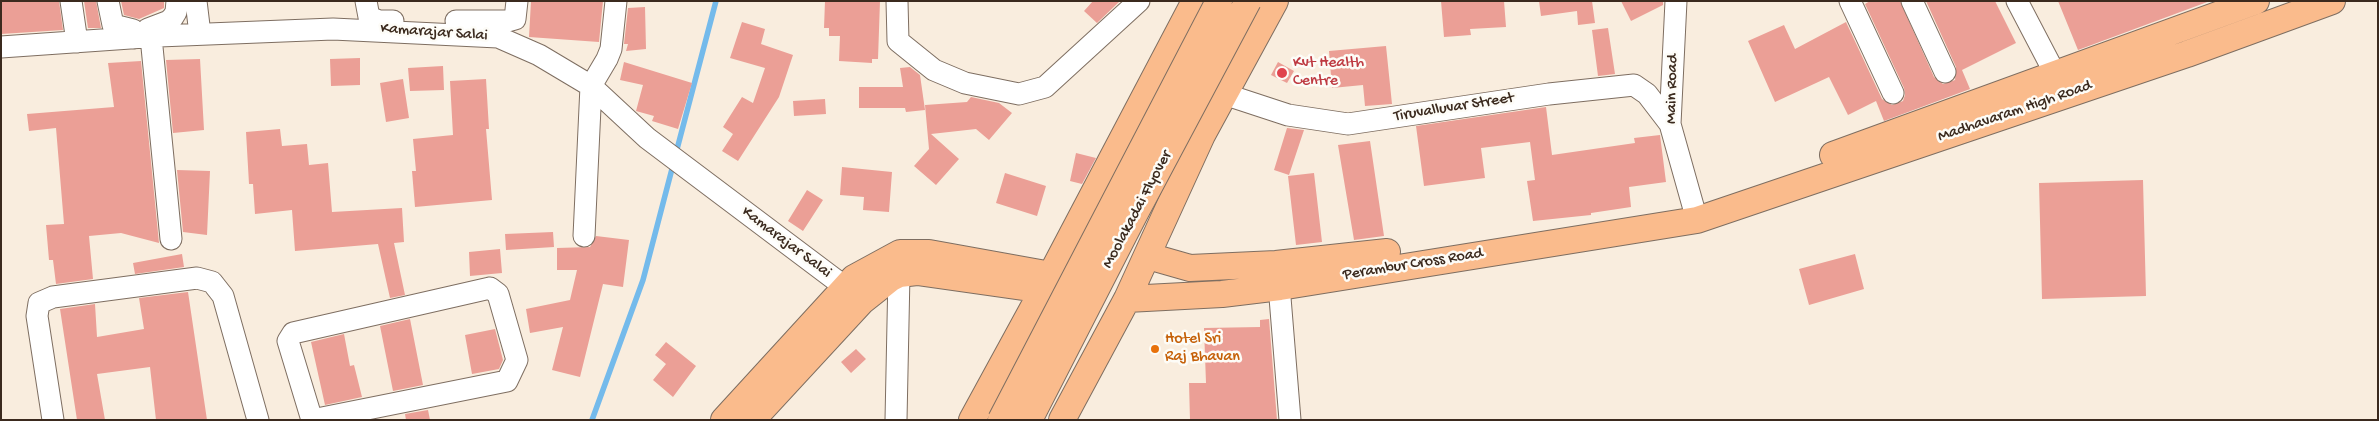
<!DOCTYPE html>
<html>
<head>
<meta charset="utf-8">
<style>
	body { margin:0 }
	#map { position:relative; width:2379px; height:421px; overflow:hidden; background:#f9edde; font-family:"Gochi Hand",sans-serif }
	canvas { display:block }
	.frame { position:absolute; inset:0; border:2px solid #3b2a1e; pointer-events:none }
</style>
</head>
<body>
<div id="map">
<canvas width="2379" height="421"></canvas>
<div class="frame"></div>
</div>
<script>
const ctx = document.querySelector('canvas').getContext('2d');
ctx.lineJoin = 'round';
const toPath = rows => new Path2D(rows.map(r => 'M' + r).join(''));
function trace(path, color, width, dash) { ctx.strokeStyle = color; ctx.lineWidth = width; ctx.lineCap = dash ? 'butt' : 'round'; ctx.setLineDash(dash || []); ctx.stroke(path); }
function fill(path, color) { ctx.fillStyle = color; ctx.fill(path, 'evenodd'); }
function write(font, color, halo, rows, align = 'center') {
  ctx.font = font + ' "Gochi Hand",sans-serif'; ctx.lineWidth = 5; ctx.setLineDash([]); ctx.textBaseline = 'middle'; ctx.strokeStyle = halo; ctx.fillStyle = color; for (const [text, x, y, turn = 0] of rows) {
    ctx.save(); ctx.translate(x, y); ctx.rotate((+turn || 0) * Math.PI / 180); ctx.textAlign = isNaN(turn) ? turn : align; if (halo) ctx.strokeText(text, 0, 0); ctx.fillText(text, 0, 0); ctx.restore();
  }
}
trace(toPath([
	[676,153,716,1],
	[592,420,643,280,673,165]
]), '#74baeb', 5.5);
fill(toPath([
	[10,1,59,1,63,30,1,34,1,2],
	[84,1,96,1,101,28,88,28],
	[121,1,164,1,164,8,139,19,124,15],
	[531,1,603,1,599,42,529,37],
	[825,1,880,1,878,59,872,59,872,63,839,61,840,36,829,36,829,28,824,28],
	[1093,1,1120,1,1097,23,1084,11],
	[1441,1,1504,1,1506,27,1470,29,1471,35,1444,37],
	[1539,1,1592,1,1595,23,1578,25,1577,11,1541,16],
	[1621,1,1663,1,1663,5,1631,21],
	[1870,1,1900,1,1934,77,1943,84,1955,80,1956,67,1926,1,1995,1,2016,43,1962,70,1970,89,1884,121,1876,101,1848,115,1829,77,1775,102,1748,41,1784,25,1795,49,1846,22,1882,99,1892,105,1903,101,1905,95,1904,88,1865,4],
	[2058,1,2210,1,2078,50],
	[645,7,646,49,626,51,628,44,624,44,628,8],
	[742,22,765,29,761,44,793,55,779,97,738,161,722,151,733,134,723,127,742,97,753,103,765,68,730,58],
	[1608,28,1615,74,1598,76,1592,30],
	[1386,46,1392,104,1365,106,1363,85,1332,88,1329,51],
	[360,58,360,85,331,86,330,59],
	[200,59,204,130,173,133,166,60],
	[141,61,159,243,121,233,89,236,93,279,56,284,53,260,49,260,46,225,64,224,56,128,29,131,27,114,114,107,108,63],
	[624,62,692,83,678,129,652,121,654,116,636,111,643,85,620,80],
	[1278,62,1294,71,1287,83,1271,75],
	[443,66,444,90,410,91,408,68],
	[910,67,920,75,925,110,906,112,905,108,859,108,859,87,903,87,900,68],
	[403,79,409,118,386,122,380,83],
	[486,79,489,129,486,129,492,200,415,207,412,171,416,171,413,139,453,135,450,81],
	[971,97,999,103,1012,113,989,140,976,129,931,134,959,159,936,185,914,166,929,149,925,105,967,102],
	[825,99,826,114,794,116,793,101],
	[1546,107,1552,155,1635,143,1634,138,1660,135,1666,182,1629,187,1631,207,1591,213,1591,215,1533,221,1527,181,1535,180,1530,142,1481,148,1485,178,1424,186,1416,126],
	[1287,128,1304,130,1289,175,1274,170],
	[280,129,282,146,307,144,309,165,328,163,332,212,402,208,404,242,394,243,405,295,390,298,378,244,295,251,292,210,255,214,253,184,249,184,246,132],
	[1370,141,1384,236,1354,240,1338,145],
	[1076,153,1096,158,1082,184,1070,181],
	[842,167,892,172,889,212,863,210,864,197,840,195],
	[177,170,210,171,207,235,183,232],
	[1005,173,1046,186,1037,216,996,203],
	[1314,173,1322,242,1296,245,1288,176],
	[2143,180,2146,296,2042,299,2039,183],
	[807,190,823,200,803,231,788,221],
	[553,232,554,247,506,250,505,234],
	[596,236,629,240,623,287,603,284,580,377,552,370,563,327,530,333,526,309,570,300,577,270,557,270,557,248,590,247],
	[500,249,502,273,470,276,469,252],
	[182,254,184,267,135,274,133,263],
	[1855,254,1864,289,1809,305,1799,269],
	[188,292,207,420,156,420,150,367,97,374,105,420,77,420,60,309,95,304,97,337,144,329,139,298],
	[410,319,423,385,393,391,380,326],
	[1269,319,1277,420,1190,420,1189,383,1206,383,1204,328,1260,327,1260,320],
	[495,329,503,360,499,369,472,374,465,335],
	[344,334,350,366,354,365,362,397,325,405,311,342],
	[666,342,696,366,673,397,653,380,666,364,655,355],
	[856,349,866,359,851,373,841,362],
	[428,410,430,420,406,420,405,414]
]), '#eb9f96');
const minor = toPath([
	[71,1,77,42],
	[108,1,113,25,133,30,133,38],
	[196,1,200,34],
	[366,1,369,17,379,21,393,21],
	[897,1,898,41,934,70,965,83,1019,94,1045,87,1139,1],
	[1676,1,1670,124,1697,220],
	[1850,1,1893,93],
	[1912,1,1945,72],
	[2017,1,2062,87],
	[456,21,508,21,515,19,517,1],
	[148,34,148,29,169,21,173,17,176,12,177,1],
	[151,37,171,239],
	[1,47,159,36,333,29,498,37,539,55,591,86,647,138,845,287],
	[1224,94,1288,115,1348,124,1549,94,1634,85,1647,94,1670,124],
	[584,236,591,86,607,59,611,49,616,1],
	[1278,273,1290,420],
	[490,288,498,294,517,360,507,381,312,420,288,341,293,333,490,288],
	[53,420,37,316,39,303,53,297,197,278,212,282,223,296,258,420],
	[896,420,899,274]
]);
const major = toPath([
	[1833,155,2256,1],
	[1148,256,1190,268,1276,264,1387,252],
	[1127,299,1222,294,1280,287,1697,220,2187,54,2332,1],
	[724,420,854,278,900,253,929,253,1051,275],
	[752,420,862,301,891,278,899,274,917,272,1023,287],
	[972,420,1043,290,1195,1],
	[1062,420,1127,299,1202,135,1275,1]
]);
trace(minor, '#7e6e61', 23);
trace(major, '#7e6e61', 28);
trace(minor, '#fff', 21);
trace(major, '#fabb8c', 26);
const majorBridge = toPath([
	[1001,420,1219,1],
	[1029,420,1134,215,1248,1]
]);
trace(majorBridge, '#7e6e61', 28, []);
trace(majorBridge, '#fabb8c', 26);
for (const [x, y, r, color] of [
	[1282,73,6,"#e0444e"],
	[1155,349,5,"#e8710a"]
]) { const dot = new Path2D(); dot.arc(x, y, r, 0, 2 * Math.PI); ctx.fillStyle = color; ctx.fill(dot); trace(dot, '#fdfcf7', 2); }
write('16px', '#3b2a1e', '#fdfcf7', [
	["Kamarajar Salai",434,33,4],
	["Main Road",1673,89,-89],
	["Tiruvalluvar Street",1454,108,-9],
	["Madhavaram High Road",2015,112,-19],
	["Moolakadai Flyover",1138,210,-62],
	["Kamarajar Salai",786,243,37],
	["Perambur Cross Road",1413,265,-9]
]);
write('16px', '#be3a42', '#fdfcf7', [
	["Kvt Health",1293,64],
	["Centre",1293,82]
], 'left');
write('16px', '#c56008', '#fdfcf7', [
	["Hotel Sri",1165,340],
	["Raj Bhavan",1165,358]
], 'left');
</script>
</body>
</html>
